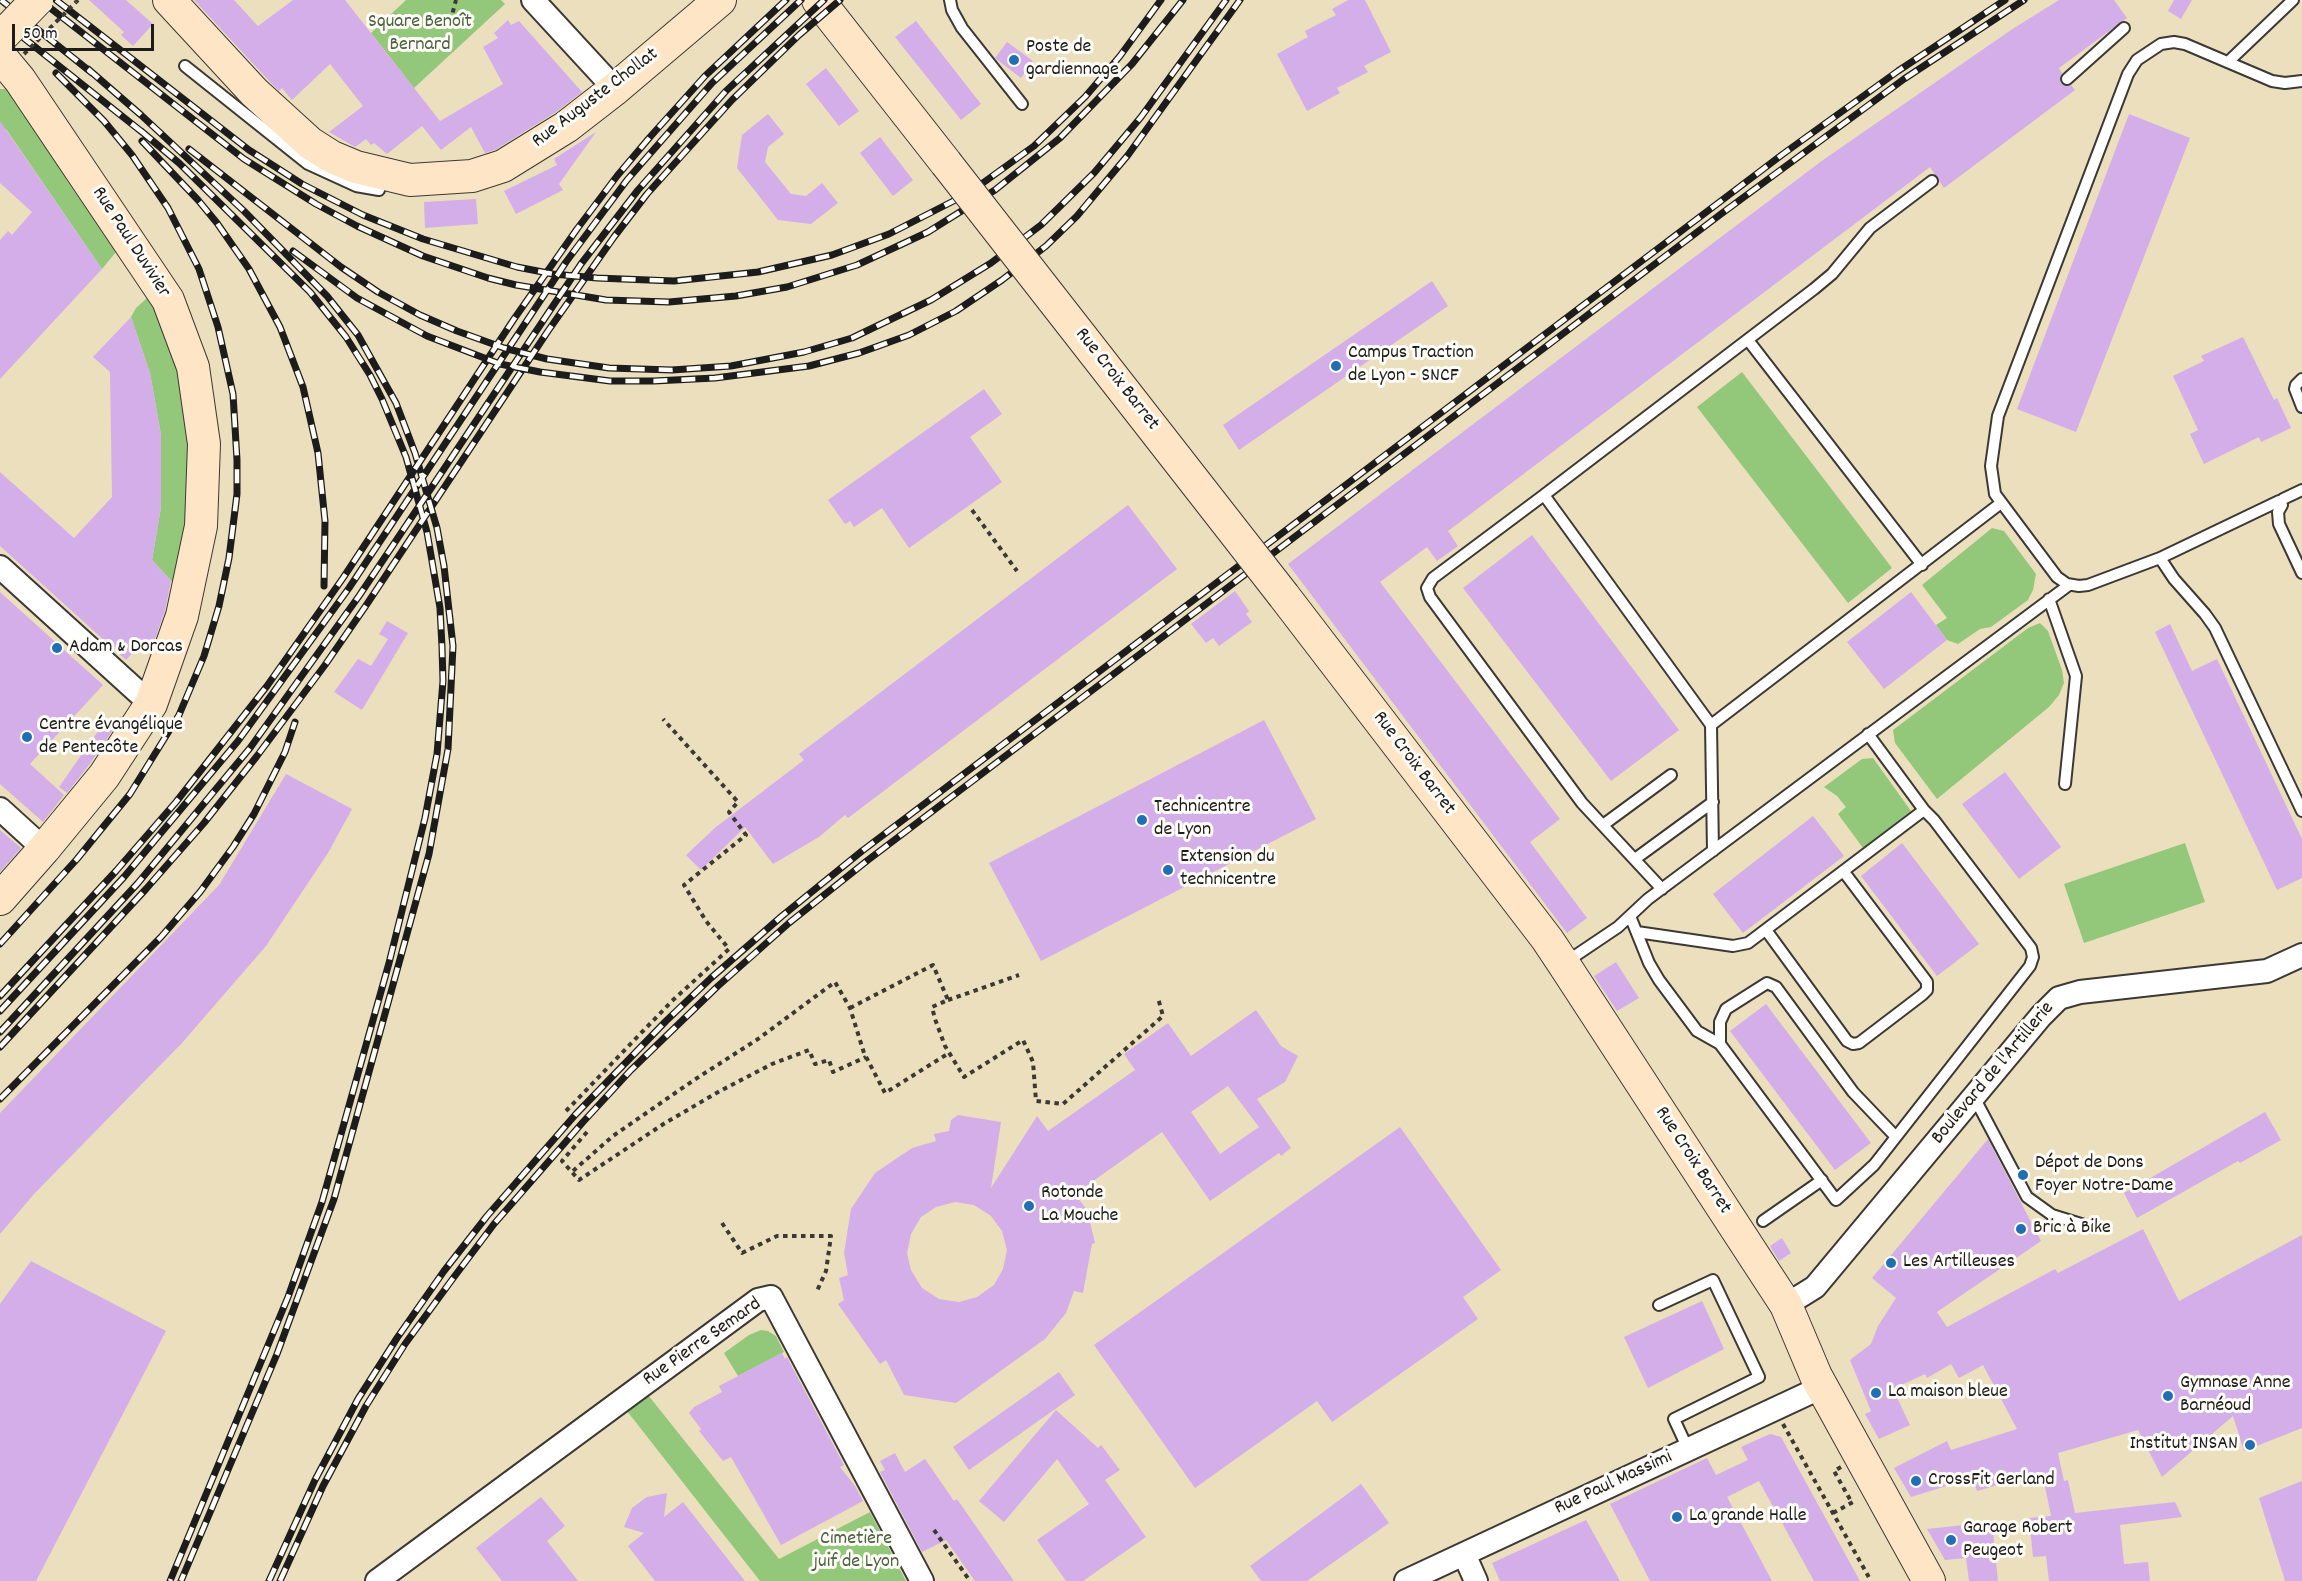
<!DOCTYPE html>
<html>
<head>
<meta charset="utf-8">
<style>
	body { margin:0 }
	#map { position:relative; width:2302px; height:1581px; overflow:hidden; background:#ecdfbd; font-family:Dekko,sans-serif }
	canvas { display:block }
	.scale { position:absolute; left:12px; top:24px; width:142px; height:27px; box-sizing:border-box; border:3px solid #1c1c1c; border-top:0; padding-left:8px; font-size:18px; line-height:21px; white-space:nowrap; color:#1c1c1c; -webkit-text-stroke:4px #fdfcf7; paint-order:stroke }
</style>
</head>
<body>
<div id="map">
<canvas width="2302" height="1581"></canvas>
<div class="scale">50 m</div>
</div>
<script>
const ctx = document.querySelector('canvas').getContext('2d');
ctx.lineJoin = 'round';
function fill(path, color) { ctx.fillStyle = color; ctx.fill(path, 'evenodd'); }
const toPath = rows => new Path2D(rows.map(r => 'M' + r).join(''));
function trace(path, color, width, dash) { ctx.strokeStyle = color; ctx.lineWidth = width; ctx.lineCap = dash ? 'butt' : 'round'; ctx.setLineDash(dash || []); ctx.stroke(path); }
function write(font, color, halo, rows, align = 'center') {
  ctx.font = font + ' Dekko,sans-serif'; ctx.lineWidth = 6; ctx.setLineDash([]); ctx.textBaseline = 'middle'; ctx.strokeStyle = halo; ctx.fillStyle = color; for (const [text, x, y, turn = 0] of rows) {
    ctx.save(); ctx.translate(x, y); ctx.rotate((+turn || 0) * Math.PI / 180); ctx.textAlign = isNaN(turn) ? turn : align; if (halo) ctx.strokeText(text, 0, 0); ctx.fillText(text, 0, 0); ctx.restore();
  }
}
fill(toPath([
	[406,0,501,0,505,4,414,88,371,33],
	[0,89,11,89,63,164,66,179,116,252,102,269,6,129,0,129],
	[147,298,154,301,177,357,188,432,188,496,176,586,152,560,161,507,161,435,150,373,131,317,136,308],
	[1742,372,1892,568,1848,603,1697,407],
	[1992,528,2004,531,2036,574,2033,590,2028,600,1991,627,1980,629,1958,644,1947,640,1936,625,1947,618,1922,585],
	[2040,623,2048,631,2062,670,2064,683,2059,695,2049,707,1937,799,1895,743,1893,730,2028,628],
	[1873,758,1911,811,1863,848,1838,814,1846,807,1837,796,1824,787,1862,759],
	[2185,843,2205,902,2084,943,2064,884],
	[761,1330,768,1331,776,1336,784,1352,738,1376,724,1353,749,1335],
	[648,1395,779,1559,870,1512,906,1581,760,1581,627,1411]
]), '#93c87a');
fill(toPath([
	[89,0,126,0,153,24,133,46,121,35,124,32],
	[194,0,234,0,258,26,293,0,345,0,440,121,503,84,483,47,498,38,494,33,508,20,511,25,519,21,582,92,556,112,495,150,485,153,471,127,441,150,422,126,387,154,374,143,371,145,366,139,355,147,329,132,363,106,330,64,292,100,282,88,279,91,271,83],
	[1348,0,1365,0,1391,52,1364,66,1368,72,1337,88,1340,93,1307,111,1277,54,1308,37,1305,31,1336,15,1332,9],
	[2059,0,2114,0,2127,18,2059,68,2062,73,2060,77,2061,84,2065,86,2071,85,2075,90,1944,188,1930,167,1448,531,1458,546,1437,561,1427,547,1380,582,1560,819,1530,842,1587,918,1567,933,1288,564,1823,160,2011,30],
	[2174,0,2192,0,2181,19,2168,11],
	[916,21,981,104,961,120,895,37],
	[1007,42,1033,61,1021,78,995,58],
	[826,68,859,111,839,126,806,84],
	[768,114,784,134,768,147,765,162,791,194,806,196,822,183,838,203,811,224,778,220,737,168,742,135],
	[2129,114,2190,138,2076,432,2017,409],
	[0,121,102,269,0,379,0,240,8,231,12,235,32,212,0,183],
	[596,132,559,184,563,190,516,214,504,191,557,165,554,159],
	[880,137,913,180,893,196,860,153],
	[476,199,478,224,425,228,424,202],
	[1432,281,1448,306,1239,450,1223,425],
	[131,317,150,373,161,435,161,507,152,560,171,581,165,611,150,653,140,645,126,660,0,546,0,472,74,538,112,497,110,372,93,357],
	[2243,337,2274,400,2277,398,2291,428,2261,442,2259,437,2204,464,2190,434,2198,430,2173,376,2204,361,2201,356],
	[984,389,1002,414,970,437,1002,482,909,548,882,508,854,527,850,521,845,524,828,500],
	[1128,505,1177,569,848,818,845,815,819,837,773,864,745,827,701,870,686,855,716,827,804,760,799,754],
	[1532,535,1679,730,1611,781,1463,588],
	[1235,591,1249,611,1246,614,1252,622,1219,646,1213,638,1206,643,1191,624],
	[0,592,103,685,30,764,64,795,43,822,0,784],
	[1911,592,1947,640,1884,689,1847,642],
	[387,621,408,633,362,710,334,692,358,659,371,666,388,639,379,634],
	[2170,624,2192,671,2217,659,2302,839,2302,878,2277,890,2155,632],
	[1264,720,1316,819,1041,961,989,863],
	[103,724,113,730,89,765,67,793,59,787],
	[2005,772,2061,847,2019,879,1962,804],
	[286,774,352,809,328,853,266,946,182,1043,34,1194,0,1234,0,1113,219,885],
	[1813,816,1844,856,1743,933,1713,894],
	[0,830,21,848,0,872],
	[1902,843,1979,944,1937,976,1861,876],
	[1616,962,1639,998,1617,1011,1594,976],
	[1766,1004,1871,1143,1835,1170,1730,1031],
	[1256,1010,1281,1046,1298,1056,1285,1082,1257,1099,1291,1148,1281,1156,1279,1153,1210,1201,1162,1132,1075,1194,1087,1210,1095,1243,1092,1244,1083,1293,1074,1291,1066,1313,1045,1339,956,1403,904,1395,886,1360,880,1364,838,1304,844,1300,839,1278,848,1275,844,1253,851,1209,875,1173,912,1148,936,1141,934,1134,949,1131,951,1120,958,1115,1001,1122,991,1188,1037,1116,1048,1131,1135,1070,1124,1054,1168,1023,1191,1056],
	[1228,1086,1259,1127,1220,1154,1191,1112],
	[955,1202,974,1205,991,1216,1002,1231,1007,1250,1003,1269,994,1285,977,1297,959,1302,939,1299,922,1288,911,1270,907,1253,911,1234,921,1217,936,1207],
	[2265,1112,2281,1140,2240,1163,2238,1161,2137,1218,2124,1193],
	[1400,1127,1501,1270,1463,1297,1478,1319,1332,1422,1317,1401,1195,1488,1094,1345],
	[1988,1139,2041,1241,1937,1312,1947,1327,2055,1269,2058,1273,2143,1229,2179,1301,2302,1235,2302,1428,2244,1451,2233,1416,2162,1477,2138,1430,2058,1453,2064,1481,2068,1480,2075,1513,2175,1502,2182,1517,2120,1525,2124,1564,2148,1562,2150,1581,2049,1581,2046,1556,2033,1557,2029,1518,2051,1516,2042,1472,1977,1491,1972,1478,1911,1497,1894,1468,1947,1441,1951,1450,2017,1429,1983,1365,1959,1378,1951,1364,1927,1378,1925,1374,1893,1389,1910,1425,1879,1439,1865,1414,1871,1411,1850,1360,1871,1344,1878,1326,1896,1298,1872,1278],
	[1782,1238,1791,1253,1779,1261,1770,1246],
	[31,1261,166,1331,36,1581,0,1581,0,1304],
	[1702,1301,1724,1349,1648,1388,1624,1337],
	[782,1353,785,1359,787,1357,844,1465,840,1467,855,1486,863,1501,781,1545,731,1457,723,1461,699,1431,701,1429,689,1413,694,1407,722,1392,719,1386],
	[1059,1372,1075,1395,969,1470,953,1447],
	[1056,1410,1098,1448,1101,1445,1120,1470,1105,1480,1146,1537,1083,1581,1066,1581,1037,1540,1089,1504,1057,1459,1004,1522,979,1501],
	[1770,1434,1781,1437,1860,1581,1814,1581,1759,1481,1727,1497,1772,1581,1650,1581,1610,1504,1707,1458,1716,1475,1748,1460,1741,1447],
	[895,1453,905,1472,925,1459,954,1501,957,1499,1014,1581,975,1581,946,1540,922,1552,880,1472,885,1470,880,1461],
	[2302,1481,2302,1581,2285,1581,2259,1498],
	[1361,1484,1389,1523,1307,1581,1261,1581,1250,1566],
	[667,1493,664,1517,683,1502,745,1581,655,1581,628,1546,644,1533,624,1527,632,1508,647,1497],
	[541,1497,565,1526,547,1541,578,1581,502,1581,476,1548],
	[1586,1520,1620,1581,1500,1581,1492,1563],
	[1992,1522,1998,1581,1969,1581,1966,1558,1945,1560,1927,1529]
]), '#d3aee9');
const lane = toPath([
	[950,0,952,10,962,28,1022,104],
	[2228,62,2293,0],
	[185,66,308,164,356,186,379,190,383,176],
	[2067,79,2124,28],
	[1748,340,1922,565],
	[2302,379,2296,385,2295,389,2302,407],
	[1544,495,1433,578,1427,588,1430,597,1582,803,1662,889],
	[2283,499,2302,490],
	[2279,501,2160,558,2174,579,2205,614,2215,628,2302,811],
	[2282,505,2278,512,2279,524,2302,573],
	[2160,558,2088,585,2079,586,2067,584,2057,577,1995,494,1991,466,1998,416,2128,74,2137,60,2161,44,2174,42,2185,44,2272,81,2285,83,2302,81],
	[2049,599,2076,676,2065,784],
	[1711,725,1544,495,1814,289,1832,274,1870,228,1932,181],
	[1603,825,1671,775],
	[1713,851,1711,725,2001,503],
	[1635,859,1713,802],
	[1630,916,1649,963,1659,980,1697,1031,1720,1044,1836,1200,1874,1165,2030,966,2033,957,2031,948,1934,820,1924,810],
	[1766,930,1847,1041,1853,1044,1859,1043,1922,995,1927,990,1927,982,1844,872],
	[1637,932,1733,946,1748,943,1924,810,1868,734],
	[1566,962,1618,927,1648,899,2069,585],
	[1720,1044,1720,1022,1726,1009,1767,983,1776,987,1853,1092,1896,1137],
	[1974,1097,2027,1197,2052,1215,2094,1228],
	[1763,1221,1822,1180],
	[1659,1305,1713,1280,1759,1377,1674,1419,1688,1449]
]);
const street = toPath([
	[533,0,615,89],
	[0,567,151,704],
	[0,809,44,849],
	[1786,1305,1815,1287,2041,1016,2059,998,2080,992,2267,971,2302,955],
	[1464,1554,1476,1581],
	[377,1581,758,1300,771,1297,922,1581],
	[1406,1581,1822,1387]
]);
const secondary = toPath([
	[169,0,254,92,310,143,332,157,356,167,410,180,472,176,503,166,566,127,615,89,720,0],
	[818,0,946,163],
	[0,56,20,80,168,300,193,367,204,444,201,526,182,616,151,704,104,776,44,849,0,899],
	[1284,596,1547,939,1563,963,1786,1305,1816,1376,1929,1581]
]);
trace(lane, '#3b3934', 14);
trace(street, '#3b3934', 26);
trace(secondary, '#3b3934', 34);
trace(toPath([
	[76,2,78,0],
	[443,27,451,19,456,0],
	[972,510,1017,571],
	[948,1000,1019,975],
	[850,1008,933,965,948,1000,932,1007,935,1019,945,1046,964,1077,1023,1040,1033,1062,1036,1101,1063,1104,1163,1016,1158,998],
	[566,1111,672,1001,729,949,706,921,684,885,746,835,729,812,738,802,663,719],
	[587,1132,562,1161,579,1180,665,1123,720,1091,772,1064,809,1050,815,1064,829,1060,833,1072,866,1057],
	[573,1171,613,1136,694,1080,758,1039,835,982,850,1008,864,1053,885,1093,949,1053],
	[722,1223,742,1253,777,1236,831,1236,826,1271,817,1291],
	[1783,1424,1871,1581],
	[1841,1467,1834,1471,1852,1503],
	[1833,1513,1853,1502],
	[934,1530,970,1581]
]), '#3b3934', 4, [4.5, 4.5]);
trace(lane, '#fff', 10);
trace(street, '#fff', 22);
trace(secondary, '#fee5c5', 32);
const rail = toPath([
	[1,0,92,73],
	[40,0,244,159,316,204,357,226,423,256,488,278,516,285,606,300,669,302,736,296,787,287,857,265,928,232,995,190,1060,138,1132,64,1183,0],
	[56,0,249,150,302,184,363,215,423,239,517,267,553,274,597,278,674,281,758,272,832,255,889,234,969,193,1034,146,1085,97,1120,56,1161,0],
	[0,19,147,136],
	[88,69,141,115,244,211,327,296,358,335,396,403,415,453,437,528,444,566,453,646,448,749,429,854,334,1199,277,1354,181,1581],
	[141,131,179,163,310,292,346,337,370,375,382,399,406,457,427,532,440,608,442,647,443,681,437,754,425,818,389,963,322,1202,288,1297,170,1581],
	[142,141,198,200,217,223,249,269,280,327,303,387,318,453,325,521,324,586],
	[189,149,341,267,378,292,420,315,457,331,504,348,547,359,609,368,672,370,731,366,804,352,852,338,931,300,991,263,1041,225,1094,173,1141,117,1226,0],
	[293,251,357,298,427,336,500,364,540,372,610,381,654,381,715,378,809,366,859,353,909,335,956,311,1002,280,1046,246,1077,216,1128,155,1240,0],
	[0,944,77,859,130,794,179,715,204,656,219,606,229,558,237,494,237,460,233,394,218,327,199,269,168,208,132,155,104,121,56,73],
	[0,996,116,871,176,802,267,686,343,578,514,319,577,229,617,176,650,137,705,76,786,0],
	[0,1011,124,877,238,741,349,588,566,262,627,180,712,83,801,0],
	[0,1032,138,883,250,748,359,596,581,264,638,190,726,91,824,0],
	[0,1047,146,889,204,823,257,756,325,665,365,607,548,331,614,237,647,194,732,100,799,35,840,0],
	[0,1099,161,937,200,892,233,847,254,814,285,752,295,722],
	[269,1581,315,1480,358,1399,397,1338,444,1271,487,1216,576,1114,666,1021,711,978,782,916,862,851,1783,154,1898,71,2005,0],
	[280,1581,323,1486,366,1406,405,1344,454,1277,494,1224,583,1122,631,1070,718,986,789,923,868,860,1721,214,1904,79,2024,0]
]);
trace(rail, '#1c1c1c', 7);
trace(rail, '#fdfcf7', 4.5, [14]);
const secondaryBridge = toPath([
	[3,35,37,0],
	[946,163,1284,596]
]);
trace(secondaryBridge, '#3b3934', 34, []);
trace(toPath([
	[24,54,76,2]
]), '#3b3934', 4, [4.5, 4.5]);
trace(secondaryBridge, '#fee5c5', 32);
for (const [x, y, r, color] of [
	[1014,60,6,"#1f6fb2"],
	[1336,366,6,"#1f6fb2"],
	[57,648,6,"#1f6fb2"],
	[27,737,6,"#1f6fb2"],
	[1142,820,6,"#1f6fb2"],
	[1168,870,6,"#1f6fb2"],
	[2023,1175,6,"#1f6fb2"],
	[1029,1206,6,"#1f6fb2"],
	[2021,1229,6,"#1f6fb2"],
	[1891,1263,6,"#1f6fb2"],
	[1876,1393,6,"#1f6fb2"],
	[2168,1396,6,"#1f6fb2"],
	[2250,1445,6,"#1f6fb2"],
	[1916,1481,6,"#1f6fb2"],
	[1677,1517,6,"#1f6fb2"],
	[1951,1540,6,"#1f6fb2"]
]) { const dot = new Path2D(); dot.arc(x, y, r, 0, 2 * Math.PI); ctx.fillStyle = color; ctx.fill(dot); trace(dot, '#fdfcf7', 2); }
write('20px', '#4c6142', '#fdfcf7', [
	["Square Benoît",420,23],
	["Bernard",420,46],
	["Cimetière",856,1540],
	["juif de Lyon",856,1563]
]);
write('20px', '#1c1c1c', '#fdfcf7', [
	["Poste de",1026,48],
	["gardiennage",1026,71],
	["Campus Traction",1348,354],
	["de Lyon - SNCF",1348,377],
	["Adam & Dorcas",69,648],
	["Centre évangélique",39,726],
	["de Pentecôte",39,749],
	["Technicentre",1154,808],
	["de Lyon",1154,831],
	["Extension du",1180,858],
	["technicentre",1180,881],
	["Dépot de Dons",2035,1164],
	["Foyer Notre-Dame",2035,1187],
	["Rotonde",1041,1194],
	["La Mouche",1041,1217],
	["Bric à Bike",2033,1229],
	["Les Artilleuses",1903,1263],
	["Gymnase Anne",2180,1384],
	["Barnéoud",2180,1407],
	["La maison bleue",1888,1393],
	["Institut INSAN",2238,1445,"right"],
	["CrossFit Gerland",1928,1481],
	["La grande Halle",1689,1517],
	["Garage Robert",1963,1529],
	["Peugeot",1963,1552]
], 'left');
write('20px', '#1c1c1c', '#fdfcf7', [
	["Rue Auguste Chollat",596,99,-37],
	["Rue Paul Duvivier",130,243,57],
	["Rue Croix Barret",1116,380,52],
	["Rue Croix Barret",1413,764,53],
	["Boulevard de l'Artillerie",1994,1074,-50],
	["Rue Croix Barret",1692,1161,57],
	["Rue Pierre Semard",703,1343,-35],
	["Rue Paul Massimi",1614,1484,-25]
]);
</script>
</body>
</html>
